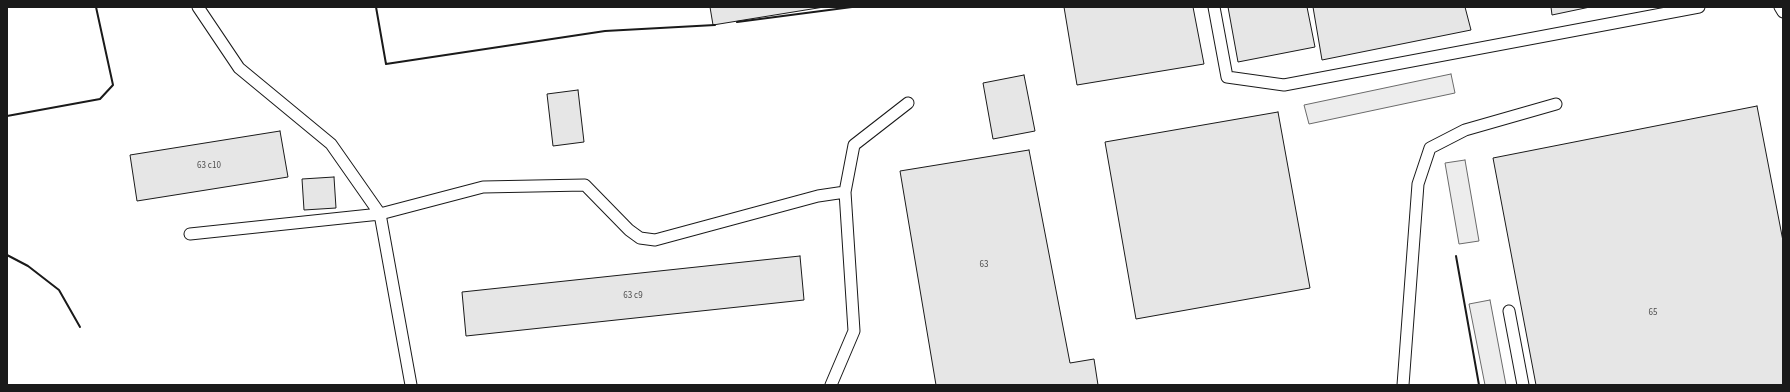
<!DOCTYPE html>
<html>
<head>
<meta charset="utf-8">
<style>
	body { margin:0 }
	#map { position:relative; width:1790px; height:392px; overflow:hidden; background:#fff; font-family:"Source Sans 3",sans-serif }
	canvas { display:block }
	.frame { position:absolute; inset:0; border:8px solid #1a1a1a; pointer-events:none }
</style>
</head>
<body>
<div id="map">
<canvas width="1790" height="392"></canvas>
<div class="frame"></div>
</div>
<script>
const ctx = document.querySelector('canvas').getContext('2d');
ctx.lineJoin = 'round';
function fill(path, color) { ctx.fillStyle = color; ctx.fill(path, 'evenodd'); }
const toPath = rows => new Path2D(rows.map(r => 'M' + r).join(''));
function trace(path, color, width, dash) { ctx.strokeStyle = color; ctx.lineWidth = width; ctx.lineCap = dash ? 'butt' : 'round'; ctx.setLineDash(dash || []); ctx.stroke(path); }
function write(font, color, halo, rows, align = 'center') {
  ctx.font = font + ' "Source Sans 3",sans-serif'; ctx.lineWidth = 3; ctx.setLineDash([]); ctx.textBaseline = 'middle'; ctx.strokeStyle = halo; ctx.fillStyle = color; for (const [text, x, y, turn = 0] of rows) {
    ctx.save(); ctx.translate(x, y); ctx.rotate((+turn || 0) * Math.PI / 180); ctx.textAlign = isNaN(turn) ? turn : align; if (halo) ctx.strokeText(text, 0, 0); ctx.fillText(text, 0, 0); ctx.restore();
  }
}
const built = toPath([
	[1451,74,1455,93,1309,124,1304,105,1451,74],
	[1465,160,1479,241,1459,244,1445,163,1465,160],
	[1490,300,1506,385,1485,385,1469,304,1490,300]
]);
fill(built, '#ededed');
trace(built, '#6a6a6a', 1);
const building = toPath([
	[710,7,824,7,713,25,710,7],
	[1064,7,1193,7,1204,64,1077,85,1064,7],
	[1228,7,1307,7,1315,47,1238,62,1228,7],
	[1313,7,1465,7,1471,30,1322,60,1313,7],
	[1551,7,1590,7,1552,15,1551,7],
	[1024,75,1035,131,993,139,983,83,1024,75],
	[578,90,584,142,553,146,547,94,578,90],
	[1757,106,1783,241,1783,385,1536,385,1493,158,1757,106],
	[1278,112,1310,288,1136,319,1105,142,1278,112],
	[280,131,288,177,137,201,130,155,280,131],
	[1029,150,1070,363,1094,359,1098,385,936,385,900,171,1029,150],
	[334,177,336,208,304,210,302,179,334,177],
	[800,256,804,300,466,336,462,292,800,256]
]);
fill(building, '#e6e6e6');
trace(building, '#1a1a1a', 1);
const lane = toPath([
	[198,7,239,68,331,144,380,214,411,385],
	[1214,7,1227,77,1284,85,1699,7],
	[1780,7,1783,12],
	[190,234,380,214,483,187,585,185,629,230,640,238,655,240,818,196,845,192],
	[1509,311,1523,385],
	[831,385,854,331,845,192,854,145,908,103],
	[1403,385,1418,184,1430,148,1465,130,1556,104]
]);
trace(lane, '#1a1a1a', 13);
trace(lane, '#fff', 11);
trace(toPath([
	[376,7,386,64,605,31,715,25],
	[737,22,852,7],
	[7,116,100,99,113,85,96,7],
	[7,255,28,266,59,290,80,327],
	[1456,256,1479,385]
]), '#1a1a1a', 2);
write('9px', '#4d4d4d', null, [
	["63 с10",209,166],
	["63",984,265],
	["63 с9",633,296],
	["65",1653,313]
]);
</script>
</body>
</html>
